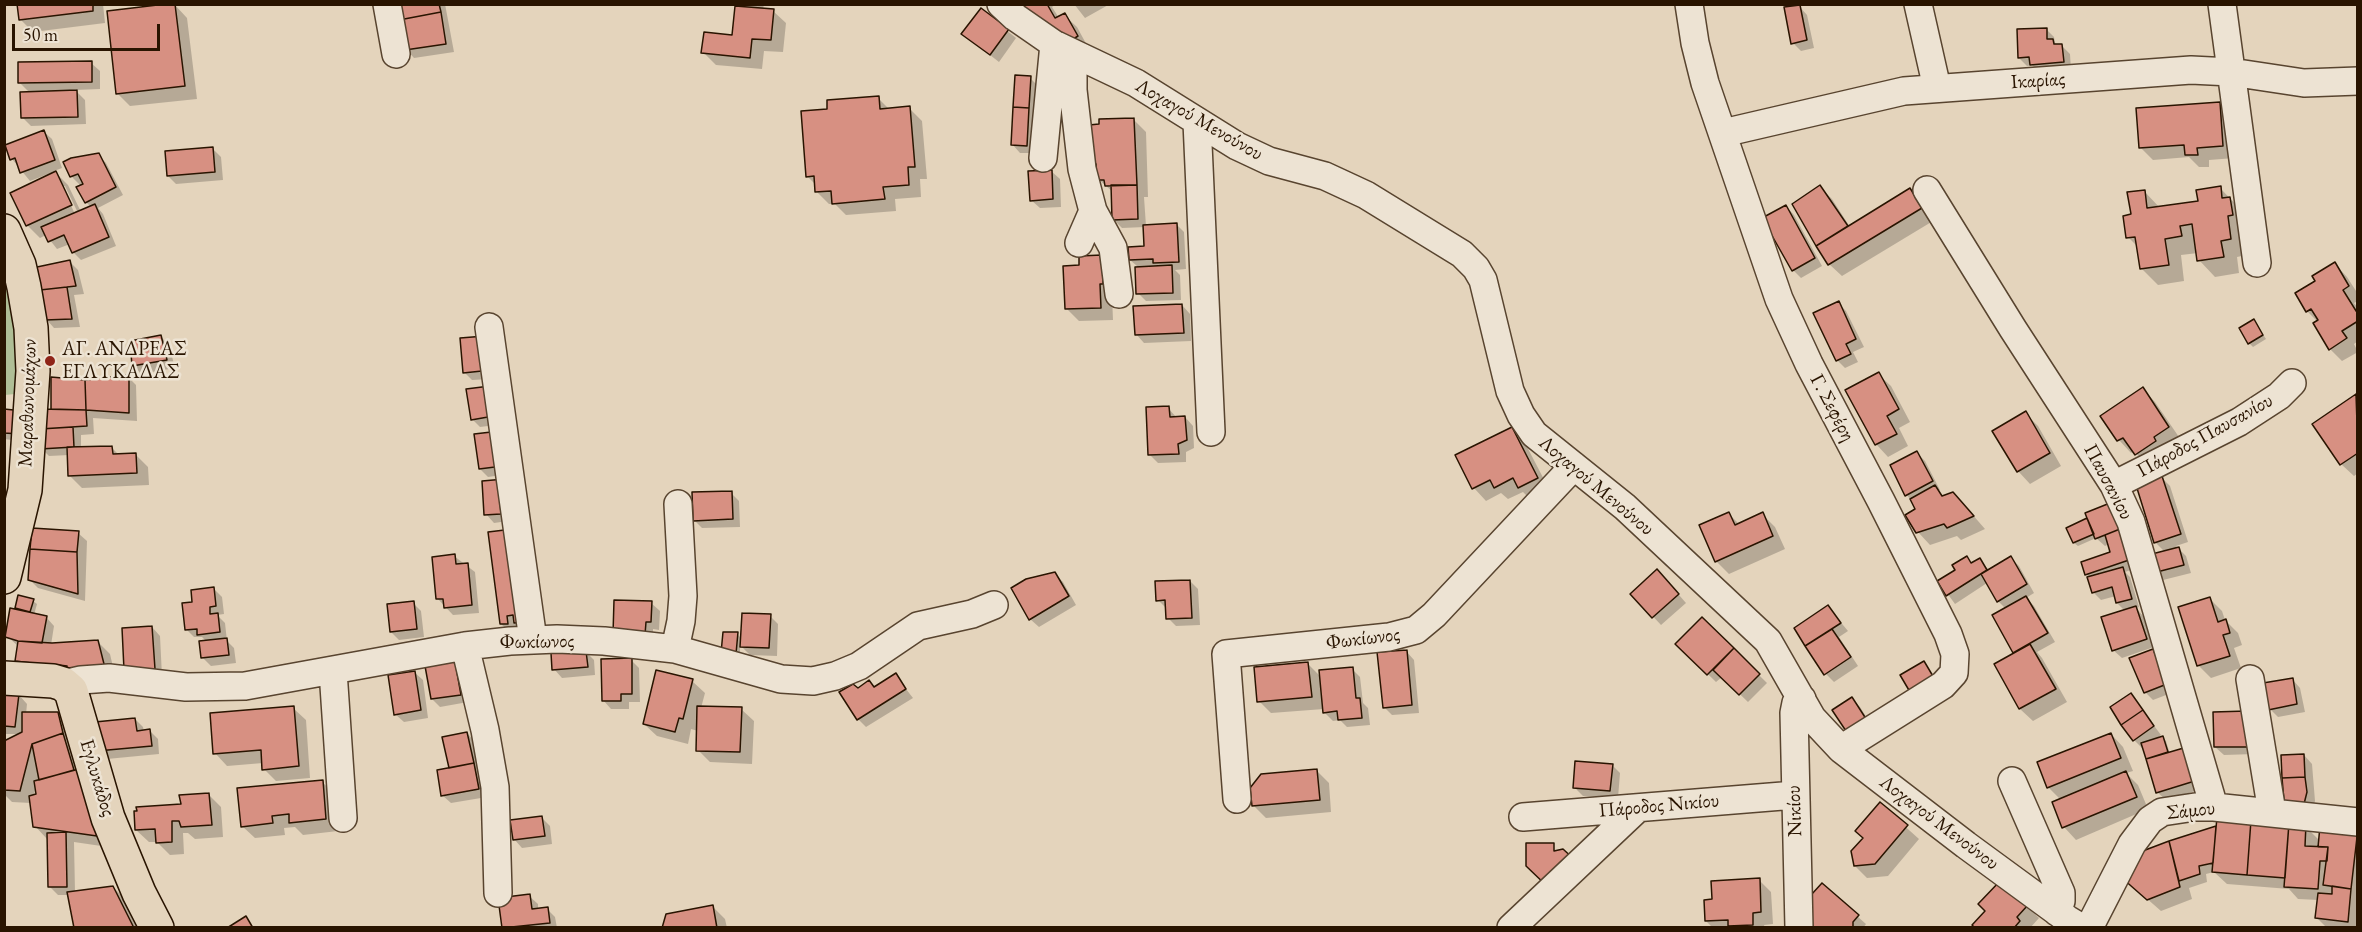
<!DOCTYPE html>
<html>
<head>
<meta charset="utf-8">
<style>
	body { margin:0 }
	#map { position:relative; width:2362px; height:932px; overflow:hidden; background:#e4d4bc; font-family:"EB Garamond",serif }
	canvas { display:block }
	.frame { position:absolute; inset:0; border:6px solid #291400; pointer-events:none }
	.scale { position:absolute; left:12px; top:24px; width:148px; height:27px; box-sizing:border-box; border:3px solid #291400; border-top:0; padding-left:8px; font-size:18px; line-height:21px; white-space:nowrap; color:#291400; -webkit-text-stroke:4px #ede3d3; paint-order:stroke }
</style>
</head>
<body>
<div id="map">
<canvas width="2362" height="932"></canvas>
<div class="frame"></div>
<div class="scale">50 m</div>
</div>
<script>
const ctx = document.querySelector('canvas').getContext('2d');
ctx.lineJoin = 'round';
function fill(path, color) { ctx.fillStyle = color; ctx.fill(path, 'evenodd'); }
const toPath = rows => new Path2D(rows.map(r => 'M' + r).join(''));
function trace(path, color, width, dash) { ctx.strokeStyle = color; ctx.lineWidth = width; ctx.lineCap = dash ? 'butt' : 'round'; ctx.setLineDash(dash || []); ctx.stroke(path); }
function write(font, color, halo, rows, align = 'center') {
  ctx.font = font + ' "EB Garamond",serif'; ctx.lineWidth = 5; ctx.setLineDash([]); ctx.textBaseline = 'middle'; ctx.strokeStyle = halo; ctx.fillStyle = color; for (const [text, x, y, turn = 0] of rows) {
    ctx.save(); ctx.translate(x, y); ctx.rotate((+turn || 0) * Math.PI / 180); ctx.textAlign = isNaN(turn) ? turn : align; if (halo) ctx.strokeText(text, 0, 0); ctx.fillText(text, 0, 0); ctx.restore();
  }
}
fill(toPath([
	[5,277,12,277,25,393,5,395]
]), '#afbe95');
fill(toPath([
	[19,4,103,4,105,23,33,32,21,20],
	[398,4,445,4,454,52,414,58,406,49],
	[723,4,764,4,763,10,773,11,786,23,783,52,764,51,762,69,716,65,703,52,733,36,736,6],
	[1011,4,1056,4,1052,7,1059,18,1064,15,1077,27,1089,49],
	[1074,4,1110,4,1085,18],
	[175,5,187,18,197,99,130,106,118,94],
	[1799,6,1807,15,1814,48,1801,51,1793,43],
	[981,10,1016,38,999,62,963,34],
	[2046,29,2054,37,2055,43,2058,46,2061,45,2070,54,2071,70,2039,72,2032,65,2027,66,2019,58],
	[91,63,100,71,100,89,75,90,85,100,86,124,31,126,23,118,30,93,19,82],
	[1030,78,1038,86,1034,153,1020,153,1012,144],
	[878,98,890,110,909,108,922,121,927,179,920,179,921,197,895,199,896,211,846,215,835,204,829,204,817,192,816,185,807,176,829,110],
	[2219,103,2232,116,2235,158,2209,160,2209,167,2199,167,2189,157,2153,160,2140,147],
	[1134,120,1146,132,1148,197,1144,197,1146,226,1176,224,1184,232,1186,269,1175,270,1180,275,1181,300,1146,301,1138,293,1137,266,1130,260,1146,247,1145,227,1122,228,1114,220,1113,192,1098,179,1097,170,1092,164],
	[43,131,52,139,62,168,54,171,68,185,81,212,91,207,86,202,81,186,72,177,65,163,98,155,106,163,123,195,98,208,103,214,116,246,81,260,73,252,70,244,57,249,46,235,40,238,27,225,12,194,52,175,51,173,30,181,12,159],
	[62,186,65,186,77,211,74,212],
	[212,148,221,157,223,180,176,184,168,176],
	[1051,171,1060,179,1061,207,1040,208,1031,200],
	[1820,187,1832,199,1850,227,1910,190,1922,203,1933,221,1842,276,1829,264,1794,205],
	[2220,188,2246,215,2247,255,2237,257,2239,273,2215,277,2199,260,2198,253,2181,255,2184,281,2158,285,2141,268,2138,247,2128,237,2133,216,2144,191,2160,208,2199,202],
	[1786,206,1794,215,1822,266,1801,278,1793,270],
	[1102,256,1112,296,1113,320,1079,321,1066,308,1080,267],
	[69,261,78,270,84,294,74,295,80,327,54,328,46,319,38,268],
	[2335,264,2347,277,2358,294,2358,301,2354,303,2358,308,2358,341,2354,344,2358,352,2342,361,2330,349,2318,322,2307,311,2317,281],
	[1838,303,1846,311,1864,347,1853,352,1858,362,1845,368,1837,360],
	[1182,305,1190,314,1191,341,1144,343,1136,334],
	[2254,321,2266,339,2253,347,2249,343],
	[161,337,169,345,175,368,141,374,133,365],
	[461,340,489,379,472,380,464,372],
	[1878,374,1891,386,1910,422,1899,428,1908,446,1888,457,1876,444],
	[128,377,136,385,137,421,93,418,94,434,81,435,81,448,111,447,119,455,136,455,148,467,149,485,82,488,70,476,69,455,49,456,41,448,40,410,52,411,53,378,85,381],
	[2143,389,2155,402,2181,440,2148,467,2134,451,2131,453,2119,440,2102,416],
	[468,391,496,425,480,427,472,419],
	[2356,396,2358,398,2358,473,2354,476,2341,464],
	[1168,408,1177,418,1185,417,1193,426,1194,448,1186,452,1186,462,1158,463,1150,455],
	[4,410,28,442,4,439],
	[2025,413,2038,426,2061,466,2030,484,2018,471],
	[1512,428,1524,441,1550,491,1531,500,1523,492,1508,499,1501,493,1486,501,1474,488],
	[499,433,502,475,488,477,480,469],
	[1917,453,1925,461,1940,490,1938,491,1944,497,1965,506,1985,529,1961,540,1957,536,1930,545,1918,532,1917,509,1907,495],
	[2162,478,2170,486,2188,542,2176,546,2186,556,2191,573,2163,580,2155,572,2165,552,2155,542],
	[483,482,507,508,508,521,494,523,486,514],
	[731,493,739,501,740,527,702,528,694,520],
	[1728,513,1739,524,1762,514,1775,527,1785,549,1729,574,1716,561],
	[2089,519,2139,567,2125,572,2130,577,2139,607,2136,608,2143,616,2154,647,2122,658,2113,650,2125,611,2117,603,2116,596,2101,600,2093,592,2087,574,2112,553,2109,544,2105,546,2096,538,2078,546,2074,543],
	[78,533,87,541,85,601,38,588,30,580],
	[525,543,520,636,514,636,501,624],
	[454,556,475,572,479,613,453,615,437,598],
	[1966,558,1972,564,1979,559,1989,570,2011,558,2019,566,2034,593,2026,598,2034,606,2055,642,2037,652,2042,658,2067,702,2033,721,2020,709,1996,665,2015,654,1994,616,2006,609,1998,601,1987,583,1955,604,1939,582,1957,571],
	[1055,574,1063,582,1076,605,1039,627,1030,619],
	[1665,579,1686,603,1661,625,1632,594],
	[1190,581,1198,589,1200,625,1176,626,1168,618,1166,608,1158,600],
	[214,589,222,597,224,614,217,615,225,623,227,641,234,648,236,663,211,666,202,657,207,642,202,637,194,637,186,629,194,603],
	[2210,599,2222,611,2225,620,2238,633,2242,645,2234,648,2241,668,2211,678,2198,665],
	[33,601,37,604,34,615,46,617,54,626,51,645,97,641,110,654,116,680,29,673,17,660,18,646,7,636,20,611,16,608],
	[413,603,421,611,424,637,399,640,391,632],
	[651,603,660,611,659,630,653,629,653,643,614,633],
	[1828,607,1848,631,1839,637,1858,666,1834,682,1826,674,1796,629],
	[770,616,778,624,777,656,750,655,740,645,740,657,727,657,737,634,742,639],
	[1702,619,1767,683,1748,702,1722,677,1716,682,1677,644],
	[152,627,160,636,162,676,133,678],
	[2152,650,2160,659,2174,692,2153,700,2145,692],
	[1406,651,1414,660,1419,713,1392,715,1384,707],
	[586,652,594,660,595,675,562,678,554,669],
	[631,660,639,668,640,702,629,702,629,709,611,709,603,700],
	[455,663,463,671,468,702,440,707,432,699],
	[1308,664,1321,677,1352,669,1360,677,1363,703,1368,708,1370,725,1347,727,1340,720,1333,721,1324,712,1324,709,1271,713,1259,701],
	[414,672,423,680,428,718,404,722,395,714],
	[895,675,913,698,866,727,858,719,858,690,869,682,875,688],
	[2292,679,2300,688,2305,712,2278,717,2270,709],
	[692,681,705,693,701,708,741,709,754,721,752,764,710,762,698,750,698,731,691,729,688,744,657,736,644,724],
	[4,694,19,695,27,704,26,714,57,713,70,726,108,847,74,842,75,892,113,887,126,900,139,928,76,928,69,895,58,895,50,887,47,839,35,826,31,803,12,802,4,794,4,743,21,734,4,734],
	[36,785,38,796,34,796],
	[2131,695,2161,735,2156,739,2162,737,2166,741,2170,754,2205,788,2166,800,2157,792,2144,747,2142,748,2134,740,2112,708],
	[1852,699,1860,707,1877,734,1858,736],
	[293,708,306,720,310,778,276,781,264,769,263,763,227,766,215,753],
	[135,719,143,727,144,732,150,731,158,739,159,754,107,759,99,751],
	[2254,721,2255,754,2224,755,2215,747],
	[467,733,475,742,487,797,451,803,442,795],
	[2111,734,2123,747,2133,771,2126,773,2138,785,2148,809,2076,840,2064,827,2061,800,2048,787],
	[2304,755,2312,764,2315,801,2312,811,2294,808],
	[1612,765,1620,773,1618,798,1583,796,1575,788],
	[1316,770,1329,783,1331,812,1266,818,1254,806],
	[322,782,335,794,338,831,303,835,295,827,284,828,285,835,255,838,242,826],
	[208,794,221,807,223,837,195,839,188,833,183,833,184,854,170,855,157,842,149,842,136,830,139,813,183,806],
	[1880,804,1919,839,1888,876,1867,878,1855,866,1864,838],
	[542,818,550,826,552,844,522,848,514,839],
	[2305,826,2320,841,2353,831,2358,836,2356,928,2325,926,2317,918,2319,900,2298,899,2289,889,2227,884,2214,872,2206,874,2207,882,2189,888,2192,899,2161,911,2137,890,2140,853,2216,828,2217,830],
	[1759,880,1771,892,1773,924,1764,925,1765,928,1713,928,1706,921,1713,900],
	[1822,885,1866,924,1863,928,1814,928],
	[529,896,538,904,538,910,547,909,555,917,557,928,503,928],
	[2027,906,2039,918,2030,928,1977,928,1987,911],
	[713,907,725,919,727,928,664,928]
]), '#0003');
const building = toPath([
	[17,4,93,4,93,11,19,20,17,4],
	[166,4,175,4,185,86,116,94,107,11,166,4],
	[396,4,439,4,441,12,399,20,396,4],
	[1011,4,1047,4,1055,18,1065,13,1078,36,1064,45,1011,4],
	[1800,5,1807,40,1791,44,1784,7,1800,5],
	[735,6,774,9,771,40,752,39,750,58,701,53,704,32,732,35,735,6],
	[981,8,1009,29,990,55,961,34,981,8],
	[441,12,446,44,405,50,399,20,441,12],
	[2047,28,2047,39,2053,39,2054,44,2062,44,2064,62,2030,65,2029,57,2018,58,2017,29,2047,28],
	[92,61,92,82,18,83,18,62,92,61],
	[1015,75,1031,76,1029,108,1013,107,1015,75],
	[77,90,78,117,21,118,20,92,77,90],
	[879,96,880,109,910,106,915,167,908,167,909,185,883,187,885,199,832,204,831,191,815,192,814,176,806,177,801,111,827,109,827,100,879,96],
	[2220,102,2223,146,2197,148,2198,155,2185,155,2184,145,2139,148,2136,108,2220,102],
	[1013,107,1029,108,1027,146,1011,145,1013,107],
	[1134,118,1137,185,1105,186,1104,180,1096,180,1096,164,1090,165,1089,125,1099,124,1099,119,1134,118],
	[44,130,55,160,20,173,15,158,10,160,5,145,44,130],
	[213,147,215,172,167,176,165,151,213,147],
	[99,153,116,187,85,203,76,187,83,184,78,174,70,177,63,162,71,158,99,153],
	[1052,170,1053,199,1030,201,1028,171,1052,170],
	[56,171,72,205,26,226,10,193,56,171],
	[1111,185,1137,185,1138,219,1112,220,1111,185],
	[1820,185,1848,226,1816,246,1792,204,1820,185],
	[2221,186,2222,198,2230,197,2233,215,2228,216,2231,239,2221,241,2224,257,2197,261,2192,224,2180,226,2182,236,2165,239,2169,265,2140,269,2135,237,2126,238,2123,216,2131,214,2127,192,2145,190,2147,208,2198,201,2196,190,2221,186],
	[1910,188,1922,208,1828,265,1816,246,1910,188],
	[95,204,109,237,72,253,64,235,48,242,41,227,95,204],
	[1786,205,1815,258,1792,271,1762,218,1786,205],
	[1177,223,1179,262,1153,263,1153,259,1129,260,1128,247,1144,246,1143,225,1177,223],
	[1102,255,1103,284,1100,284,1101,308,1065,309,1063,266,1079,265,1079,256,1102,255],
	[70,260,76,286,40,290,37,267,70,260],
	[2335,262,2349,286,2343,290,2358,314,2358,321,2342,331,2347,338,2329,350,2313,323,2318,320,2311,309,2306,312,2295,293,2315,281,2312,276,2335,262],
	[1172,265,1173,293,1136,294,1135,267,1172,265],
	[67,287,72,319,45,320,40,290,67,287],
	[1839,301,1856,339,1846,344,1851,354,1836,361,1813,313,1839,301],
	[1182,304,1184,333,1135,335,1133,306,1182,304],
	[2254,319,2263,335,2248,344,2239,328,2254,319],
	[161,335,167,360,132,366,130,341,161,335],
	[485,336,480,353,482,371,463,373,460,338,485,336],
	[1879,372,1899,409,1887,416,1897,434,1875,445,1845,390,1879,372],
	[129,375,129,413,86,410,85,380,129,375],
	[51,377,85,380,86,410,51,409,51,377],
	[490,386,488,417,471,420,466,389,490,386],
	[2143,387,2169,427,2154,437,2156,441,2135,455,2123,438,2117,441,2100,416,2143,387],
	[2356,394,2358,453,2340,465,2312,424,2356,394],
	[1169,406,1170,417,1185,416,1187,440,1178,444,1179,454,1148,455,1146,407,1169,406],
	[4,409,23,411,20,434,4,433,4,409],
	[39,409,86,410,87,426,40,429,39,409],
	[2026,411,2050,453,2017,472,1992,431,2026,411],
	[73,427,74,447,40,449,40,429,73,427],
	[1512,427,1538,478,1518,488,1513,478,1494,488,1490,480,1472,489,1455,455,1512,427],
	[500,431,502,451,493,452,495,467,479,469,474,434,500,431],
	[112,446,113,454,136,453,137,473,68,476,67,447,112,446],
	[1917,451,1933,481,1905,496,1890,465,1917,451],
	[2162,476,2181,534,2154,543,2136,485,2162,476],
	[505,479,500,501,501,514,484,515,482,481,505,479],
	[1935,485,1942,496,1953,492,1974,516,1947,528,1944,524,1916,533,1905,515,1915,509,1910,499,1935,485],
	[732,491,733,519,693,521,692,492,732,491],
	[2110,503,2120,529,2095,539,2085,513,2110,503],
	[1729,512,1735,525,1763,512,1773,536,1715,562,1699,525,1729,512],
	[2087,518,2094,534,2073,543,2066,528,2087,518],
	[32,528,79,531,77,552,30,549,32,528],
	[513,529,525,622,514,623,513,615,507,616,508,624,500,624,488,532,513,529],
	[2120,529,2132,559,2085,575,2081,562,2110,552,2105,535,2120,529],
	[2179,547,2184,565,2153,573,2148,555,2179,547],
	[30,549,77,552,78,594,28,580,30,549],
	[455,554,456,564,468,563,472,605,444,608,443,599,436,599,432,557,455,554],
	[1967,556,1971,563,1980,558,1987,570,1946,596,1937,581,1955,570,1952,565,1967,556],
	[2011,556,2027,584,1997,602,1981,574,2011,556],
	[2123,567,2132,599,2116,603,2112,587,2092,593,2087,577,2123,567],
	[1657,569,1679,594,1652,618,1630,594,1657,569],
	[1055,572,1069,596,1029,620,1011,588,1026,579,1055,572],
	[1190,580,1192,618,1166,619,1165,600,1156,601,1155,581,1190,580],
	[214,587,216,606,210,607,210,614,218,613,220,632,197,635,197,629,185,630,182,603,192,602,191,590,214,587],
	[18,595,34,599,30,612,15,608,18,595],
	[2026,596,2048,633,2013,653,1992,615,2026,596],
	[2210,597,2218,622,2226,619,2230,633,2223,635,2230,656,2197,666,2178,607,2210,597],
	[614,600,652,601,651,622,646,622,645,635,613,634,614,600],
	[414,601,417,629,390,632,387,604,414,601],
	[1828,605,1841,623,1805,646,1794,628,1828,605],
	[2136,606,2147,639,2112,651,2101,617,2136,606],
	[10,608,47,616,42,643,18,641,5,637,10,608],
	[742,613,771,614,769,648,740,647,742,613],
	[1702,617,1734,648,1707,675,1675,644,1702,617],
	[152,626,155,669,124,670,122,628,152,626],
	[1832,629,1851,657,1824,675,1805,646,1832,629],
	[723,632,738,632,736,654,721,653,723,632],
	[227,638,229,655,201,658,199,641,227,638],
	[98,640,105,668,66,671,67,666,59,665,58,671,40,668,40,664,15,661,18,641,52,643,98,640],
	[2030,644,2056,689,2019,709,1994,664,2030,644],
	[1734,648,1760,674,1739,695,1713,670,1734,648],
	[2153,649,2167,684,2144,693,2129,658,2153,649],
	[1407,650,1412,705,1383,708,1377,652,1407,650],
	[586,651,588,667,552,670,551,653,586,651],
	[632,658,632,694,621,694,621,701,602,701,601,659,632,658],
	[455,661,461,695,431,699,425,666,455,661],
	[1924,661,1937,683,1913,697,1900,675,1924,661],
	[1308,662,1312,697,1257,702,1254,667,1308,662],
	[1353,667,1356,698,1360,698,1362,718,1338,720,1337,711,1323,713,1319,670,1353,667],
	[656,670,693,679,683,719,679,718,675,732,643,724,656,670],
	[415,671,421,710,394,715,388,675,415,671],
	[896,673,906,689,857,720,839,692,853,684,858,688,869,680,874,687,896,673],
	[2293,678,2297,704,2268,710,2263,683,2293,678],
	[4,692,19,694,15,727,4,726,4,692],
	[2131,693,2143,710,2121,725,2110,707,2131,693],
	[1852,697,1870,725,1846,731,1832,710,1852,697],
	[294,706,299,766,262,770,261,750,213,754,210,713,294,706],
	[697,706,742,707,740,752,696,751,697,706],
	[2143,710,2154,726,2133,741,2121,725,2143,710],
	[2247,711,2247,747,2214,747,2213,712,2247,711],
	[22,712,58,712,63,733,32,744,20,791,4,790,4,741,22,732,22,712],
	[135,718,137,731,150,729,152,746,97,751,95,722,135,718],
	[467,732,474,763,449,768,442,737,467,732],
	[63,733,74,770,39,780,32,744,63,733],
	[2111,733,2121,758,2047,788,2037,762,2111,733],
	[2163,736,2168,752,2146,759,2141,743,2163,736],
	[2187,747,2198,780,2156,793,2146,759,2187,747],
	[2304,754,2305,777,2282,778,2281,755,2304,754],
	[1575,761,1613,764,1610,791,1573,788,1575,761],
	[474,763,479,789,441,796,437,770,474,763],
	[79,769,97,836,33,827,29,796,36,794,34,781,79,769],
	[1317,769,1320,800,1252,806,1250,788,1261,774,1317,769],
	[2126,771,2137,797,2062,828,2052,802,2126,771],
	[2305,777,2307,792,2304,804,2284,801,2282,778,2305,777],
	[323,780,326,819,289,823,289,814,272,816,273,823,241,827,237,788,323,780],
	[209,793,212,825,181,827,179,821,172,821,172,842,156,843,155,829,135,830,134,811,137,811,136,807,181,804,179,795,209,793],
	[1880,802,1908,825,1875,864,1854,866,1851,851,1863,838,1855,831,1880,802],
	[542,816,545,836,513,840,510,820,542,816],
	[2217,817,2251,820,2247,875,2212,872,2217,817],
	[2251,820,2289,823,2285,878,2247,875,2251,820],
	[2289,823,2306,824,2305,846,2328,847,2327,861,2320,861,2318,889,2284,887,2289,823],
	[2216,826,2213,863,2199,866,2200,874,2179,881,2169,841,2216,826],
	[2320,826,2353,830,2357,837,2351,889,2323,885,2328,847,2318,847,2320,826],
	[66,832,67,887,48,887,47,833,66,832],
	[2169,841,2180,887,2147,900,2122,878,2140,852,2169,841],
	[1526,843,1554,843,1554,851,1563,849,1577,862,1549,888,1526,866,1526,843],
	[1760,878,1761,912,1753,913,1753,925,1728,926,1728,920,1705,921,1704,900,1712,899,1711,881,1760,878],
	[2001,880,2028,905,2017,917,2020,921,2014,928,1975,928,1972,925,1985,911,1978,904,2001,880],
	[1822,883,1859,915,1853,922,1853,928,1812,928,1811,895,1822,883],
	[113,886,134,928,74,928,67,892,113,886],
	[2332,886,2351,889,2348,922,2315,918,2318,893,2332,894,2332,886],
	[530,894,532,909,548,907,550,923,502,928,498,898,530,894],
	[713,905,717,928,662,928,666,914,713,905],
	[246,916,253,928,227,928,246,916]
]);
fill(building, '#d79082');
trace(building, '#291400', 1.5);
const minor = toPath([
	[387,4,396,54],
	[1001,4,1015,17,1054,44,1136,83,1237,146,1269,161,1325,176,1366,195,1462,254,1476,268,1483,280,1510,391,1521,415,1534,434,1625,507,1768,641,1812,718,1841,749,1966,845,2067,919,2082,928],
	[1689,4,1695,43,1705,83,1779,299,1809,364,1881,501,1948,634,1955,654,1954,673,1943,685,1841,749],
	[1918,4,1937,88],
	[2222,4,2257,263],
	[1073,54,1073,90,1082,169,1093,211,1113,248,1119,294],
	[1197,122,1211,432],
	[1723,133,1904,91,2191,70,2231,72,2304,83,2358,81],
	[1043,158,1054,44],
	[1927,190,2013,329,2114,485,2131,522,2214,807],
	[1079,243,1093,211],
	[489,327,533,640],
	[2114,485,2239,422,2279,396,2292,383],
	[465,646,485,730,495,787,498,893],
	[675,649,681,621,683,596,678,504],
	[333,671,343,818],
	[2250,679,2272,812],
	[63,684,81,680,109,678,186,687,245,686,465,646,510,641,557,639,604,641,675,649,781,679,813,681,835,676,859,666,918,626,972,614,994,605],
	[2012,781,2061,893,2061,901,2057,912],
	[1237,799,1226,654,1389,637,1416,630,1434,615,1574,466],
	[1523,817,1795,795],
	[1511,928,1638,808],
	[1799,928,1794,713,1796,703,1802,699],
	[2089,928,2132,844,2150,820,2162,812,2195,807,2214,807,2358,822]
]);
const major = toPath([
	[4,231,19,265,24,287,31,328,33,371,25,490,4,577],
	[4,678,53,681,63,684,71,691,108,818,139,893,157,928]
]);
trace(minor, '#58442f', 30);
trace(major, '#291400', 36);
trace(minor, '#ede3d3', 27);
trace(major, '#e4d4bc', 33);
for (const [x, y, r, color] of [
	[50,361,6,"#8f2418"]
]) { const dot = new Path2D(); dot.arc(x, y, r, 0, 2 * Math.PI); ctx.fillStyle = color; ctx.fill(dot); trace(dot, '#ede3d3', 2); }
write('20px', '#291400', '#ede3d3', [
	["Ικαρίας",2038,81,-4],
	["Λοχαγού Μενούνου",1199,120,30],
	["Μαραθωνομάχων",28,403,-88],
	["Γ. Σεφέρη",1832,408,62],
	["Πάροδος Παυσανίου",2205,436,-29],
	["Παυσανίου",2108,482,62],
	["Λοχαγού Μενούνου",1596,486,40],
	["Φωκίωνος",1363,639,-7],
	["Φωκίωνος",537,642,-1],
	["Εγλυκάδος",97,778,73],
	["Πάροδος Νικίου",1659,806,-5],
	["Νικίου",1795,811,-92],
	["Σάμου",2191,811,-6],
	["Λοχαγού Μενούνου",1939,823,37]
]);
write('20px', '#291400', '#ede3d3', [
	["ΑΓ. ΑΝΔΡΕΑΣ",62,350],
	["ΕΓΛΥΚΑΔΑΣ",62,373]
], 'left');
</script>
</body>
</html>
